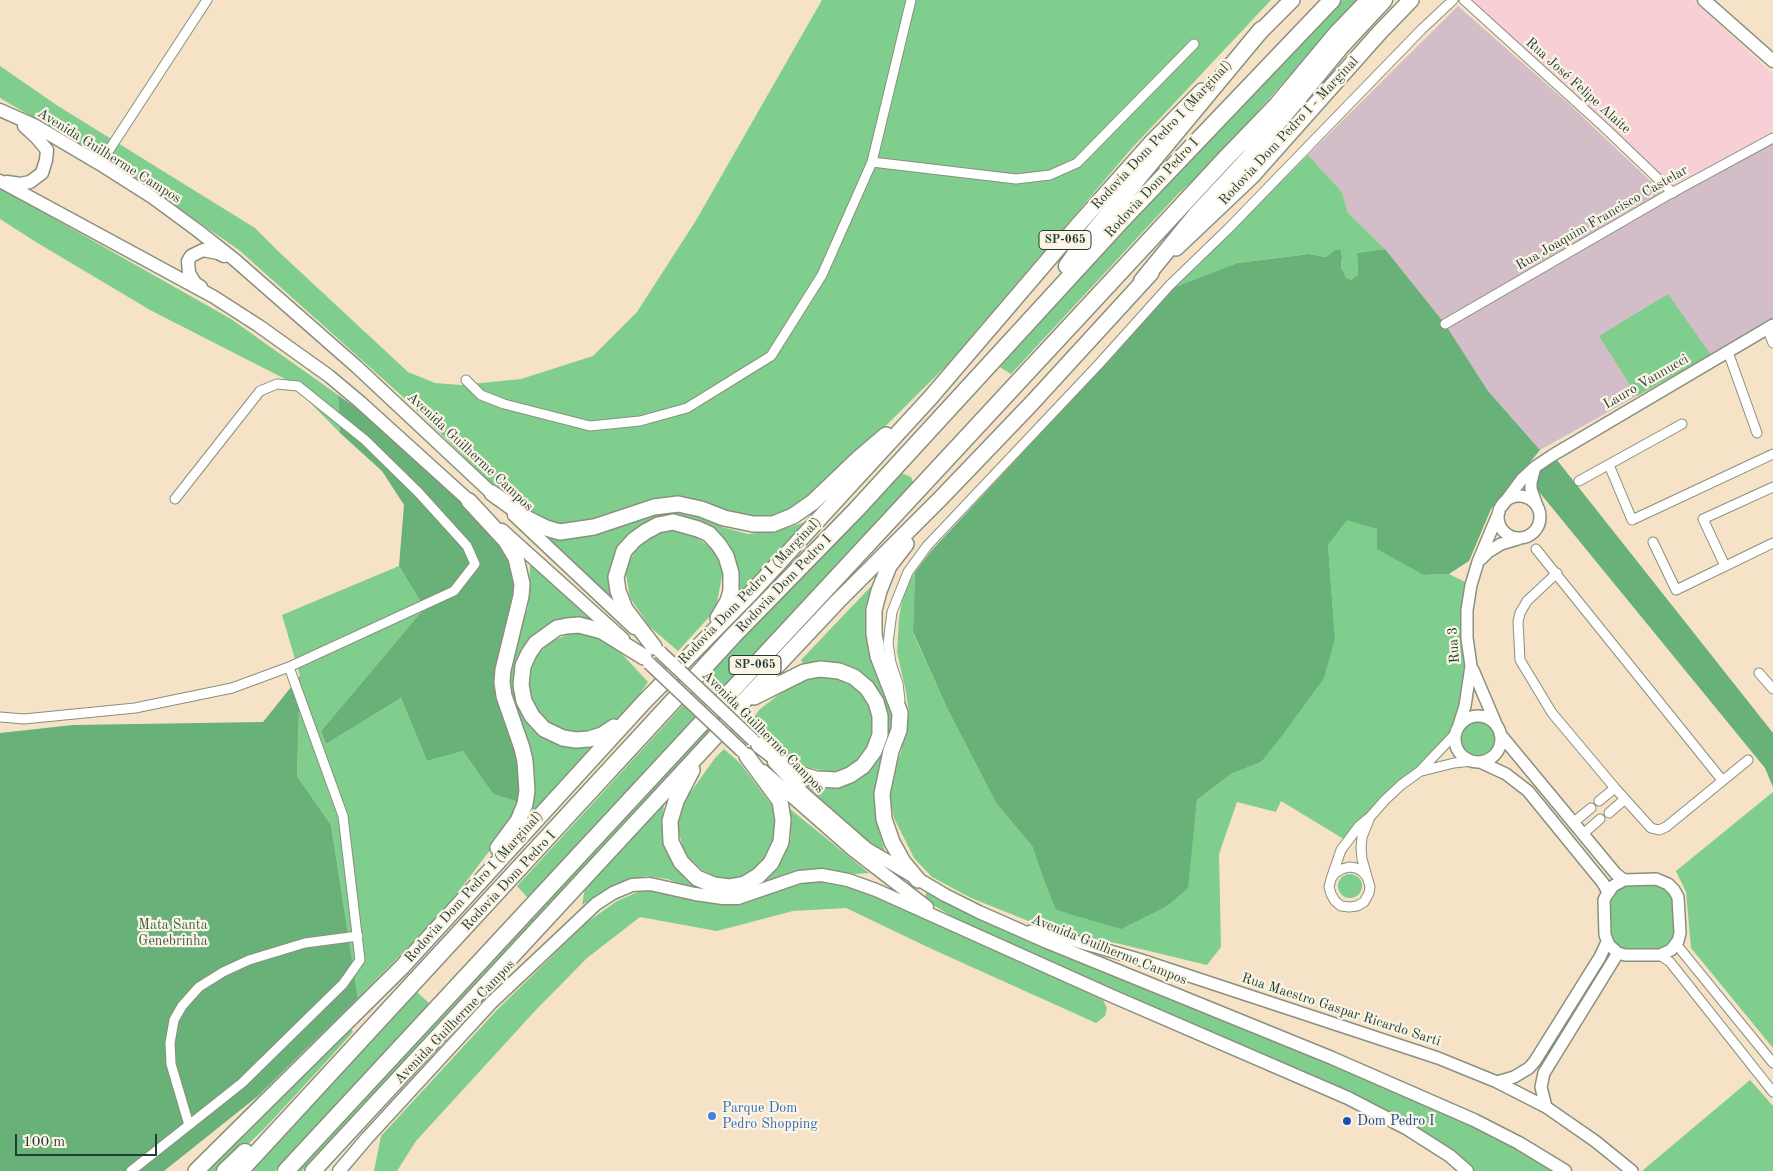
<!DOCTYPE html>
<html>
<head>
<meta charset="utf-8">
<style>
	body { margin:0 }
	#map { position:relative; width:1773px; height:1171px; overflow:hidden; background:#f5e2c7; font-family:"Old Standard TT",serif }
	canvas { display:block }
	.scale { position:absolute; left:15px; top:1134px; width:142px; height:22px; box-sizing:border-box; border:2px solid #1f3d34; border-top:0; padding-left:6px; font-size:15px; line-height:18px; white-space:nowrap; color:#1f3d34; -webkit-text-stroke:4px #fcf5e5; paint-order:stroke }
</style>
</head>
<body>
<div id="map">
<canvas width="1773" height="1171"></canvas>
<div class="scale">100 m</div>
</div>
<script>
const ctx = document.querySelector('canvas').getContext('2d');
ctx.lineJoin = 'round';
function fill(path, color) { ctx.fillStyle = color; ctx.fill(path, 'evenodd'); }
const toPath = rows => new Path2D(rows.map(r => 'M' + r).join(''));
function trace(path, color, width, dash) { ctx.strokeStyle = color; ctx.lineWidth = width; ctx.lineCap = dash ? 'butt' : 'round'; ctx.setLineDash(dash || []); ctx.stroke(path); }
function write(font, color, halo, rows, align = 'center') {
  ctx.font = font + ' "Old Standard TT",serif'; ctx.lineWidth = 4.5; ctx.setLineDash([]); ctx.textBaseline = 'middle'; ctx.strokeStyle = halo; ctx.fillStyle = color; for (const [text, x, y, turn = 0] of rows) {
    ctx.save(); ctx.translate(x, y); ctx.rotate((+turn || 0) * Math.PI / 180); ctx.textAlign = isNaN(turn) ? turn : align; if (halo) ctx.strokeText(text, 0, 0); ctx.fillText(text, 0, 0); ctx.restore();
  }
}
fill(toPath([
	[1474,0,1693,0,1773,74,1773,132,1675,189,1473,2]
]), '#f7cfd4');
fill(toPath([
	[1458,6,1568,103,1666,196,1773,138,1773,320,1540,450,1488,391,1445,324,1385,249,1348,213,1342,192,1308,155]
]), '#d2bdc8');
fill(toPath([
	[822,0,1271,0,1132,148,946,366,799,512,761,524,686,505,584,529,528,519,402,396,239,250,125,171,0,98,0,66,58,106,255,228,279,252,408,372,435,383,461,385,521,379,593,356,637,312,695,222],
	[1342,0,1359,0,1335,24,1216,159,1177,195,1011,374,998,366,1112,240,1247,97],
	[1308,155,1342,192,1348,213,1385,249,1357,253,1358,275,1351,280,1346,279,1341,267,1342,258,1341,250,1335,250,1326,257,1309,254,1237,263,1175,287],
	[0,188,231,319,338,395,340,433,289,381,150,310,36,242,0,219],
	[1668,294,1711,355,1637,396,1599,336],
	[899,472,911,477,914,484,719,691,704,678],
	[672,511,700,515,722,527,748,534,777,531,806,522,736,597,706,526,645,526,610,580,612,598,550,540,553,537,580,538,609,529,639,517],
	[1347,519,1377,529,1424,575,1449,574,1471,585,1471,661,1459,725,1444,747,1347,841,1281,801,1276,812,1237,802,1219,854,1221,947,1207,965,1120,944,1051,930,971,898,932,877,914,858,894,818,890,798,893,772,901,752,909,714,906,692,897,652,899,618,904,590,915,572,913,633,947,708,996,803,1032,846,1046,886,1056,910,1090,919,1187,888,1197,800,1231,774,1261,762,1335,638,1328,545],
	[663,530,689,533,712,548,723,571,717,602,712,614,678,651,650,627,630,598,625,569,639,544],
	[530,565,537,567,597,620,579,619,521,661,530,725,548,741,570,747,592,747,532,813,535,788,530,748,510,696,508,670,528,607],
	[399,566,422,604,421,612,321,731,326,744,401,698,427,761,463,751,493,794,525,804,443,912,358,998,331,825,297,776,300,676,282,615],
	[879,578,869,613,896,711,877,805,880,833,885,852,874,846,841,818,803,783,818,787,851,784,865,773,884,739,868,680,847,666,824,661,804,665,801,660],
	[574,632,599,638,622,654,648,682,637,698,618,718,581,736,551,728,531,704,528,680,534,659,550,642],
	[828,674,852,682,870,701,874,725,868,748,851,766,831,772,801,766,751,721,760,709,801,678],
	[683,705,696,717,528,898,517,886],
	'1459 739a19 19 0 1 1 38 0a19 19 0 1 1-38 0Z',
	[707,728,711,732,425,1040,302,1171,296,1171],
	[724,749,740,763,777,812,778,842,758,869,732,883,704,872,685,854,677,827,683,803,715,758],
	[1773,792,1773,1048,1691,948,1686,892,1676,871],
	[664,804,662,827,665,847,699,886,760,883,780,862,791,838,790,809,869,873,854,874,818,868,797,872,754,890,696,889,667,879,646,876,628,880,608,889,582,905,585,888],
	'1338 886a12 12 0 1 1 24 0a12 12 0 1 1-24 0Z',
	[821,880,881,895,1103,1000,1107,1008,1105,1016,1096,1023,934,950,846,908,793,911,717,931,640,917,587,958,534,1012,416,1141,397,1171,374,1171,381,1136,497,1010,586,923,617,901,645,889,770,891],
	[1655,885,1665,889,1673,899,1674,933,1671,941,1665,947,1659,949,1626,950,1618,946,1614,942,1611,934,1610,901,1612,896,1619,889,1625,886],
	[926,893,930,893,1470,1121,1557,1171,1471,1171,1403,1123,961,922,925,900],
	[417,992,430,1004,275,1171,251,1171],
	[351,1029,353,1032,325,1063,264,1129,220,1171,205,1171,255,1121],
	[1750,1080,1773,1106,1773,1171,1642,1171]
]), '#80ce8d');
fill(toPath([
	[1385,249,1445,324,1488,391,1540,450,1491,509,1469,561,1449,574,1424,575,1377,549,1377,529,1347,520,1328,545,1335,638,1324,678,1281,737,1261,762,1231,774,1197,800,1188,888,1167,906,1121,929,1056,910,1046,886,1032,846,996,803,947,708,913,632,915,572,931,551,1106,363,1175,287,1237,263,1309,254,1326,257,1335,250,1341,250,1342,258,1341,267,1346,278,1351,280,1358,275,1357,253],
	[338,395,387,430,434,469,516,558,521,596,497,700,520,741,525,804,493,794,463,751,427,761,401,698,326,744,321,731,421,612,422,604,399,566,404,505,382,471,340,433],
	[1553,455,1773,733,1773,787,1765,768,1531,482],
	[300,676,297,776,331,825,358,998,258,1096,164,1171,0,1171,0,733,73,725,263,722]
]), '#68b178');
const minor = toPath([
	[1464,0,1605,128,1673,193],
	[872,162,1016,179,1050,175,1077,163,1194,44],
	[100,164,207,0],
	[1445,324,1666,196,1773,138],
	[1767,328,1773,343],
	[1728,352,1757,433],
	[466,380,481,395,504,404,590,426,640,421,687,408,771,356,822,275,872,162,911,0],
	[1609,465,1632,520,1773,454],
	[1579,481,1682,424],
	[1653,542,1676,590,1773,543],
	[1536,549,1722,780],
	[1725,566,1703,519,1773,487],
	[1557,573,1527,601,1520,613,1518,622,1520,660,1552,713,1615,788,1651,828,1659,830,1666,827,1748,760],
	[1759,673,1773,689],
	[900,700,898,684,891,663,888,643,892,612,908,572,927,546,1099,364,1170,285,1228,229,1422,29,1453,0],
	[0,717,24,719,135,708,232,688,289,667,454,591,475,564,467,546,419,493,365,440,298,386,277,384,260,391,175,499],
	[1422,771,1454,763,1472,761],
	[1599,801,1615,788],
	[1609,813,1625,799],
	[1574,822,1591,808],
	[1583,834,1600,819],
	[1367,877,1362,871,1356,868,1349,867,1342,869,1335,873,1331,879,1329,887,1331,894,1335,901,1341,906,1349,907,1357,906,1364,902,1369,893,1370,887,1362,859,1361,848,1362,837,1369,820],
	[1331,879,1341,850,1359,826,1370,817,1385,800,1401,785,1419,772,1455,734],
	[1676,944,1773,1063],
	[1660,955,1670,962,1773,1092],
	[189,1125,171,1064,170,1043,174,1020,182,1006,199,987,223,972,249,960,305,943,358,936],
	[131,1171,242,1083,343,984,360,960,343,816,289,667]
]);
const tertiary = toPath([
	[1535,467,1531,482,1531,489,1537,506],
	'1498 517a21 21 0 1 1 42 0a21 21 0 1 1-42 0Z',
	[1502,506,1522,479,1535,467,1553,455,1773,325],
	[1481,559,1488,552,1501,544,1518,539],
	[1473,670,1496,724],
	'1455 739a23 23 0 1 1 46 0a23 23 0 1 1-46 0Z',
	[1459,725,1465,706,1471,666,1467,638,1467,610,1471,585,1478,562,1499,512],
	[1500,734,1616,874,1624,880],
	[1480,762,1506,774,1528,791,1603,883,1608,892],
	[1656,879,1668,884,1674,890,1678,897,1680,933,1678,941,1671,950,1660,955,1625,955,1618,953,1609,945,1605,935,1604,900,1606,896,1613,886,1624,880,1656,879],
	[1031,931,1064,938,1135,958,1438,1058,1497,1082,1546,1107,1595,1141,1632,1171],
	[1497,1082,1514,1077,1529,1068,1535,1061,1600,957,1607,942],
	[1546,1107,1541,1087,1544,1073,1618,953]
]);
const secondary = toPath([
	[1704,0,1773,61],
	[0,110,34,125,100,164,152,197,197,230,235,260,357,367,498,499],
	[0,181,214,297,259,326,329,376,360,402,476,507],
	[7,182,20,184,30,182,42,173,46,160,47,150,36,137,24,126],
	[201,287,195,283,189,273,188,261,191,256,203,250,218,253,224,256],
	[514,515,634,628],
	[502,530,623,639],
	[774,762,804,794,867,849,945,895,979,912,1047,942,1332,1058,1474,1120,1519,1143,1565,1171],
	[763,771,853,850,927,907],
	[339,1171,367,1138,491,1003,596,904,613,893,632,885,650,884,695,894,723,898,738,898,799,877,822,875,848,880,876,890,1112,996,1348,1098,1406,1128,1450,1156,1467,1171]
]);
const trunk = toPath([
	[1253,39,1292,0],
	[1176,248,1252,176,1380,32,1411,0],
	[492,493,528,519,546,528,560,532,594,527,654,507,678,504,701,509,724,518,753,524,773,524,793,516,813,502,859,458,886,435],
	[469,501,506,541,516,558,522,584,521,596,503,670,502,682,504,696,522,748,525,761,527,791,525,804,518,821,498,848],
	[906,544,889,566,879,591,874,610,874,634,878,656,900,713,899,730,891,751,882,794,884,819,892,842,903,862,918,880],
	[654,647,625,609,618,591,616,577,624,551,634,540,645,532,658,525,673,522,698,529,709,534,719,545,726,556,731,573,731,591,728,601,718,618],
	[754,697,804,672,820,669,839,671,854,677,867,688,876,702,880,716,880,735,874,751,863,766,850,775,837,780,816,779,796,773,759,745],
	[614,727,602,735,589,739,576,740,563,738,544,729,532,716,524,701,521,685,523,666,529,653,536,643,557,628,567,626,579,625,602,631,644,657],
	[692,770,676,801,670,821,671,842,681,862,697,878,714,885,729,887,745,884,758,876,771,863,781,842,783,820,780,801,747,756],
	[196,1171,402,967,644,702,752,592,931,397,1078,225,1152,142,1202,91],
	[313,1171,715,737,743,702,837,602,941,498,1032,403,1151,273]
]);
const motorway = toPath([
	[1067,266,1076,253,1261,30],
	[1142,281,1196,215,1247,160,1343,44,1384,0],
	[225,1171,245,1152],
	[240,1171,733,636,856,510,1121,221,1332,0],
	[286,1171,1225,159,1277,105,1338,32,1369,0]
]);
trace(minor, '#8a907e', 11);
trace(tertiary, '#8a907e', 14);
trace(secondary, '#8a907e', 15);
trace(trunk, '#8a907e', 18);
trace(motorway, '#8a907e', 19);
trace(minor, '#fff', 9);
trace(tertiary, '#fff', 11);
trace(secondary, '#fff', 12);
trace(trunk, '#fff', 15);
trace(motorway, '#fff', 16);
const secondaryBridge = toPath([
	[660,652,753,740],
	[649,663,742,751]
]);
trace(secondaryBridge, '#8a907e', 15, []);
trace(secondaryBridge, '#fff', 12);
for (const [x, y, r, color] of [
	[712,1116,5,"#3f7fe0"],
	[1347,1121,5,"#1a4fb4"]
]) { const dot = new Path2D(); dot.arc(x, y, r, 0, 2 * Math.PI); ctx.fillStyle = color; ctx.fill(dot); trace(dot, '#fcf5e5', 2); }
for (const [x, y, w] of [
	[1065,240,52],
	[755,665,52]
]) { const box = new Path2D(); box.roundRect(x - w / 2, y - 9.5, w, 19, 4); ctx.fillStyle = '#fcf5e5'; ctx.fill(box); trace(box, '#1f3d34', 1); }
write('bold 12px', '#1f3d34', null, [
	["SP-065",1065,240],
	["SP-065",755,665]
]);
write('14px', '#1f3d34', '#fcf5e5', [
	["Rua José Felipe Alaite",1578,86,42],
	["Rodovia Dom Pedro I - Marginal",1289,131,-47],
	["Rodovia Dom Pedro I (Marginal)",1162,135,-47],
	["Avenida Guilherme Campos",109,156,32],
	["Rodovia Dom Pedro I",1152,188,-47],
	["Rua Joaquim Francisco Castelar",1602,218,-30],
	["Lauro Vannucci",1646,382,-30],
	["Avenida Guilherme Campos",470,452,43],
	["Rodovia Dom Pedro I",784,584,-46],
	["Rodovia Dom Pedro I (Marginal)",750,591,-46],
	["Rua 3",1454,645,-94],
	["Avenida Guilherme Campos",763,732,45],
	["Rodovia Dom Pedro I",509,881,-47],
	["Rodovia Dom Pedro I (Marginal)",474,887,-48],
	["Avenida Guilherme Campos",1109,950,22],
	["Rua Maestro Gaspar Ricardo Sarti",1341,1010,18],
	["Avenida Guilherme Campos",455,1022,-46]
]);
write('14px', '#37614a', '#fcf5e5', [
	["Mata Santa",173,925],
	["Genebrinha",173,941]
]);
write('14px', '#366cbe', '#fcf5e5', [
	["Parque Dom",722,1108],
	["Pedro Shopping",722,1124]
], 'left');
write('14px', '#164399', '#fcf5e5', [
	["Dom Pedro I",1357,1121]
], 'left');
</script>
</body>
</html>
